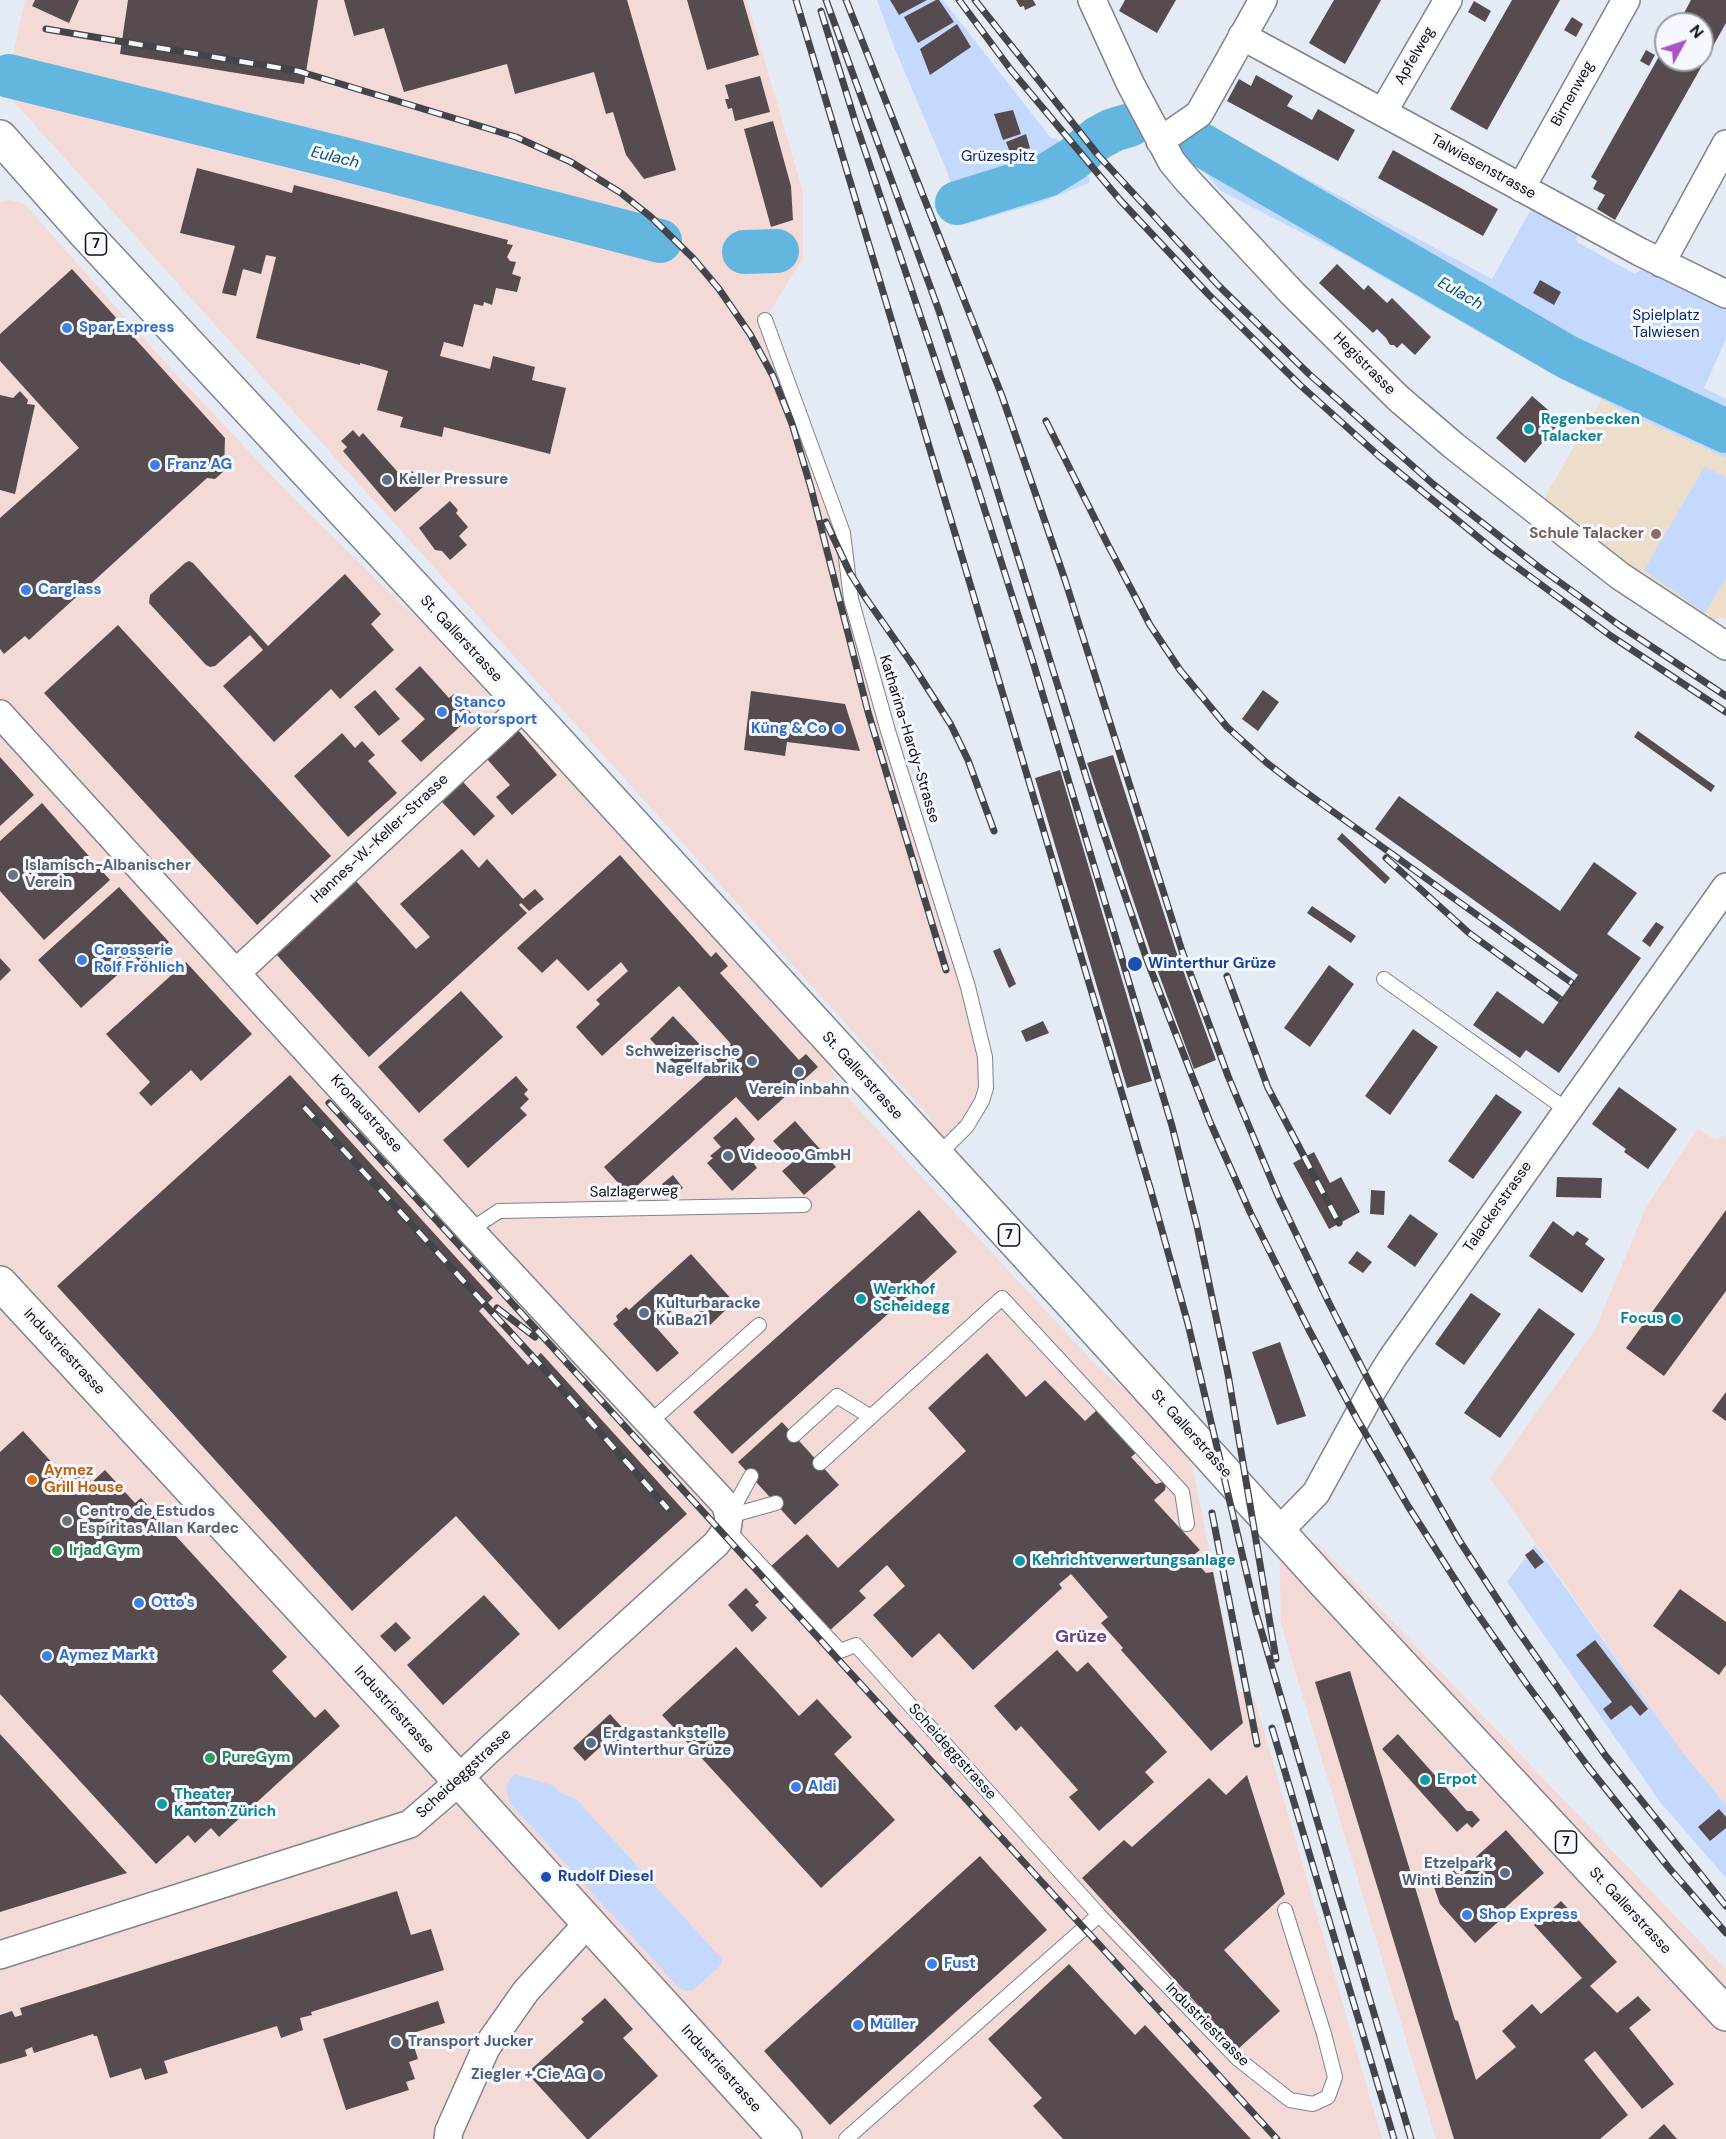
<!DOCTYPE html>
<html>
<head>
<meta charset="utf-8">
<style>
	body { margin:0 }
	#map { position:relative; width:1726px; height:2139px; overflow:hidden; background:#e5ebf5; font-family:"DM Sans",sans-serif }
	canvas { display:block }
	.north { position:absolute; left:1654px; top:12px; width:60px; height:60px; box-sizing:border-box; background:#f5f8fe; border:2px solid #999ba0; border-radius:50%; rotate:50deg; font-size:16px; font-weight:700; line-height:24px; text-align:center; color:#0e0f13 }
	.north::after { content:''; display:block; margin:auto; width:21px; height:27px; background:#a756c6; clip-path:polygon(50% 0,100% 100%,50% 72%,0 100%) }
</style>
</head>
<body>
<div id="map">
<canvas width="1726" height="2139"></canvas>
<div class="north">N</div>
</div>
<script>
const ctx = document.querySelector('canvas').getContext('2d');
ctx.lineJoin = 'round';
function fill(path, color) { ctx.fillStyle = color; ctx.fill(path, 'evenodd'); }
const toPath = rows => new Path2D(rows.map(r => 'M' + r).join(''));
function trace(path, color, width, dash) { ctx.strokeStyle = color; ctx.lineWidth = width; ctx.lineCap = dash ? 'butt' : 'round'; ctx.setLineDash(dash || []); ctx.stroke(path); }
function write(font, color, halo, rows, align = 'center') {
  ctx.font = font + ' "DM Sans",sans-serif'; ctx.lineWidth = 6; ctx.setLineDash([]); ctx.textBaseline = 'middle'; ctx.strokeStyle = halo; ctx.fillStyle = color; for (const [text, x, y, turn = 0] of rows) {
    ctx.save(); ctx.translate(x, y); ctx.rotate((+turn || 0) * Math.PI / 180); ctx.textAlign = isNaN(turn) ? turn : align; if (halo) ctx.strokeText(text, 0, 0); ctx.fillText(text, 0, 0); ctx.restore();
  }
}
fill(toPath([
	[25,0,747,0,803,192,803,258,765,320,843,533,845,562,982,1041,982,1101,936,1157,930,1117,5,92],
	[9,200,23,203,30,210,163,360,291,496,442,643,499,706,530,732,827,1060,841,1090,1101,1370,1148,1409,1191,1460,1238,1690,1255,1700,1382,2139,0,2139,0,202],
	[1698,1128,1715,1140,1726,1135,1726,1805,1680,1749,1490,1478,1595,1330,1646,1207],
	[1279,1531,1318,1544,1726,1969,1726,2139,1436,2139,1281,1624]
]), '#f4dad7');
fill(toPath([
	[1601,400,1726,458,1726,620,1720,616,1712,624,1629,566,1542,502]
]), '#eddecb');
fill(toPath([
	[877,0,943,0,1051,138,1057,139,1090,178,1089,183,1039,203,963,225,948,174,895,49],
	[1214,128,1492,279,1533,206,1579,231,1576,239,1577,242,1635,274,1637,272,1646,267,1726,305,1726,339,1704,388,1726,399,1726,458,1622,410,1550,373,1343,254,1221,191,1191,156,1206,130],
	[1705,466,1726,478,1726,578,1705,613,1644,570],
	[1535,1545,1680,1749,1726,1805,1726,1878,1660,1802,1507,1582],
	[515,1774,552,1785,561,1793,577,1800,721,1958,722,1963,720,1966,693,1990,686,1991,679,1988,510,1803,506,1788,508,1782]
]), '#c5d9fe');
trace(toPath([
	[9,76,340,158,660,241],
	[1200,144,1569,358,1726,431],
	[957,203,1047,175,1073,159,1098,138,1113,130,1130,125],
	[744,252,777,251]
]), '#63b6e0', 44);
fill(toPath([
	[35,0,79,0,69,23,32,6],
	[128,0,318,0,304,84,120,54],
	[344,0,627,0,676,170,644,179,626,155,613,112,606,114,594,72,515,94,507,64,404,92,384,28,354,36],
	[687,0,743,0,759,55,707,70],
	[890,0,927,0,899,15],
	[936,0,939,0,954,22,918,43,904,17],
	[1016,0,1033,0,1036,5,1025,10,1024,6,1020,7],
	[1125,0,1176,0,1157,33,1119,11],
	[1334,0,1381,0,1345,64,1309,43],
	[1512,0,1560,0,1487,130,1450,109],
	[1691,0,1726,0,1726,23,1615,220,1597,209,1605,195,1593,189,1597,181,1591,177,1666,44,1666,60,1702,60,1702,24,1678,24],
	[1474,1,1491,11,1485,22,1468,12],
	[1572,17,1583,24,1576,37,1564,30],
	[957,24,971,47,930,75,920,49],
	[1646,50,1655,55,1649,66,1640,61],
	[1256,75,1293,96,1287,106,1300,113,1312,120,1318,109,1355,130,1338,161,1227,101,1239,79,1251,86],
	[760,76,770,112,735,121,732,108,728,109,725,99,729,99,725,85],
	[1013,110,1021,134,1003,140,994,114],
	[773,121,791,186,793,220,771,227,744,129],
	[1026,134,1030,148,1011,155,1006,142],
	[1393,150,1498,209,1483,236,1378,178],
	[197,168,292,193,294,185,508,240,507,244,513,245,507,257,510,261,516,262,512,274,521,277,517,292,496,288,492,305,484,302,483,306,474,304,463,347,444,342,440,356,490,369,493,356,535,367,532,380,566,388,550,454,444,427,442,437,400,427,403,417,377,410,388,371,360,363,360,365,256,338,276,257,266,255,261,274,243,269,236,296,222,293,235,246,180,233],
	[1337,264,1364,290,1368,285,1387,303,1392,298,1431,337,1415,355,1402,343,1397,348,1394,345,1390,345,1386,338,1377,329,1373,333,1319,283],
	[72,269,225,438,224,471,215,479,207,478,29,640,25,636,4,654,0,649,0,518,79,448,0,361,0,334],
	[1540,280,1561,292,1554,305,1533,293],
	[20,391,28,400,27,404,35,405,15,494,0,490,0,395,13,398],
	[1532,396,1561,421,1525,463,1496,438],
	[353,430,359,437,363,433,404,479,412,471,424,486,395,512,343,451,347,447,341,441],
	[450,501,458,510,456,513,468,527,459,536,467,545,450,560,442,551,435,550,419,528],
	[189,561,193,563,268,646,345,574,381,614,371,624,394,650,340,699,331,689,274,742,223,686,263,650,250,635,215,666,210,667,206,665,149,603,150,595,185,563],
	[118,625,331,856,257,925,44,693],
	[420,666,449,698,454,694,473,715,421,762,401,741,425,719,395,689],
	[375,690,400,719,379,736,354,707],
	[1263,690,1279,702,1258,731,1242,719],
	[751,691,845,704,860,751,787,742,785,756,744,750],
	[518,730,557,775,512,815,496,797,510,785,486,758],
	[1638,731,1715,786,1711,792,1634,737],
	[342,733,355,748,362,741,375,755,368,761,397,793,348,837,294,776],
	[1113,755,1176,951,1216,1060,1194,1069,1151,953,1087,763],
	[0,757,34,795,0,826],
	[1060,770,1152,1081,1127,1088,1035,778],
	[463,782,495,816,474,836,442,802],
	[1399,796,1560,911,1594,862,1637,893,1607,934,1641,958,1559,1073,1526,1050,1520,1058,1473,1025,1497,991,1543,1024,1578,975,1375,829],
	[42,803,110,880,44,940,0,891,0,841],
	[1342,833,1390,878,1385,884,1337,839],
	[462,849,479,868,487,859,523,899,535,889,544,899,529,911,521,903,519,905,527,913,369,1057,275,953,356,881,416,949,430,937,400,904],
	[620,855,711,957,716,952,728,966,720,973,799,1060,806,1054,818,1067,758,1121,736,1097,628,1194,604,1167,711,1071,706,1066,731,1044,679,986,602,1056,576,1027,600,1004,596,1000,628,971,621,962,588,991,557,959,542,973,517,948],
	[119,887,169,942,143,966,136,958,81,1008,38,960],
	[1312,906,1356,936,1351,943,1307,913],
	[1656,922,1664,927,1650,947,1642,941],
	[1000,948,1016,984,1009,988,993,951],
	[0,958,11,970,0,981],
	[186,962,252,1034,201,1081,191,1070,151,1106,139,1093,150,1082,106,1034],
	[1329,965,1354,984,1310,1047,1284,1028],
	[461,991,503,1037,419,1113,378,1067],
	[673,1016,705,1050,682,1072,650,1039],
	[1043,1021,1049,1033,1026,1042,1021,1031],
	[1413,1029,1438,1047,1390,1115,1365,1096],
	[290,1075,493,1298,479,1311,528,1365,541,1353,687,1514,559,1630,456,1516,352,1611,57,1286],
	[516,1076,528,1090,524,1094,529,1099,520,1108,527,1115,468,1168,443,1140],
	[1619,1087,1677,1129,1648,1169,1624,1152,1626,1149,1592,1124],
	[1496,1094,1522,1112,1473,1179,1448,1161],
	[736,1117,755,1139,748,1147,758,1157,753,1162,757,1168,732,1191,707,1163,713,1158,710,1156,721,1147,713,1138],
	[795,1121,836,1167,804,1195,782,1171,793,1162,773,1141],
	[1314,1152,1330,1183,1341,1177,1360,1212,1329,1229,1293,1163],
	[673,1175,683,1188,672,1196,662,1184],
	[1557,1177,1602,1178,1601,1198,1556,1197],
	[1371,1190,1385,1191,1384,1215,1370,1214],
	[919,1210,957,1252,732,1454,693,1412],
	[1726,1210,1726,1291,1664,1376,1626,1348],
	[1410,1214,1438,1234,1415,1267,1387,1247],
	[1553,1221,1573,1236,1577,1231,1589,1239,1585,1244,1605,1259,1582,1293,1529,1256],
	[1357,1251,1372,1262,1363,1273,1348,1263],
	[691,1254,734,1302,710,1325,686,1298,655,1326,679,1353,657,1372,613,1324,618,1320,616,1316,626,1307,629,1310],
	[1471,1293,1501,1314,1464,1365,1435,1344],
	[1539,1308,1575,1334,1500,1438,1464,1413],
	[1280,1342,1306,1416,1277,1425,1252,1352],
	[987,1353,1026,1397,1045,1380,1085,1421,1097,1410,1137,1452,1131,1457,1156,1484,1163,1482,1166,1484,1165,1490,1154,1500,1200,1550,1191,1557,1206,1573,1213,1572,1243,1723,1211,1751,1121,1650,1123,1648,1101,1623,1108,1617,1071,1574,1059,1584,1062,1588,973,1670,939,1633,912,1658,873,1615,905,1586,887,1565,859,1591,866,1598,828,1632,770,1567,807,1534,838,1568,966,1451,928,1408],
	[1726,1392,1726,1421,1712,1411],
	[782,1422,839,1485,795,1525,738,1462],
	[23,1431,80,1493,82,1491,69,1476,79,1467,92,1482,105,1470,135,1503,141,1498,287,1657,272,1671,315,1718,325,1709,340,1726,219,1837,211,1828,195,1843,188,1835,156,1864,0,1694,0,1452],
	[1533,1549,1544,1562,1535,1569,1525,1555],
	[746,1588,759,1602,755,1605,767,1618,752,1632,728,1605],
	[1680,1589,1726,1622,1726,1665,1719,1675,1653,1626],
	[484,1595,520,1634,443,1705,407,1665],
	[396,1622,411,1638,395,1652,380,1636],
	[1595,1640,1648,1709,1640,1716,1631,1705,1611,1720,1603,1709,1612,1702,1576,1655],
	[736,1647,799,1716,817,1699,852,1737,834,1754,895,1820,821,1888,662,1715],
	[1057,1650,1077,1672,1088,1662,1167,1752,1145,1772,1154,1782,1099,1831,1069,1797,1078,1790,1021,1726,1016,1731,994,1706],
	[1350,1671,1455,2020,1458,2021,1476,2080,1516,2047,1502,2031,1532,2004,1541,2014,1582,1978,1534,1925,1561,1901,1617,1962,1590,1986,1617,2013,1638,1996,1651,2010,1629,2028,1674,2084,1642,2109,1595,2051,1584,2060,1628,2115,1600,2139,1454,2139,1315,1682],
	[610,1714,627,1733,614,1745,609,1739,585,1761,573,1748],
	[0,1734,26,1762,127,1873,0,1912],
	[1398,1734,1467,1811,1472,1811,1480,1820,1472,1828,1467,1823,1457,1832,1382,1749],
	[1247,1775,1285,1894,1224,1950,1280,2011,1238,2049,1082,1878,1124,1840,1132,1847,1209,1778,1226,1795],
	[1719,1809,1726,1817,1726,1828,1710,1841,1698,1827],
	[1506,1830,1544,1873,1496,1916,1499,1921,1475,1943,1440,1904,1434,1887,1454,1870,1457,1874],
	[980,1856,1047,1930,830,2125,764,2051],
	[397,1891,411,1935,431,1929,444,1970,311,2012,312,2015,300,2018,303,2030,281,2038,277,2026,164,2061,168,2073,145,2080,141,2068,110,2078,97,2036,94,2036,93,2034,34,2053,32,2047,25,2050,27,2056,0,2064,0,2015,12,2011,15,2017,22,2015,20,2008],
	[1069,1964,1135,2035,1145,2025,1251,2139,1063,2139,1033,2106,1042,2098,988,2039],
	[605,1998,633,2029,623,2038,658,2076,589,2139,587,2139,527,2073,584,2022,581,2019],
	[438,2001,445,2023,410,2034,418,2059,409,2062,415,2079,406,2082,409,2090,346,2110,323,2039],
	[1664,2124,1677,2139,1648,2139]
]), '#564c4f');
const service = toPath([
	[765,320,843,533,851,599,888,731,968,987,985,1057,986,1088,982,1101,967,1126,936,1157],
	[1384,979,1567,1110],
	[470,1230,499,1211,804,1205],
	[649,1423,759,1325],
	[794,1435,837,1396,871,1417],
	[820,1463,1002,1298,1182,1492,1187,1524],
	[729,1516,776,1503],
	[729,1516,751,1476],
	[727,1529,840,1651,856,1645,1099,1915],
	[846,2139,1099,1915,1238,2059,1290,2100,1313,2104,1328,2097,1335,2077,1324,2034,1285,1910]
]);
const minor = toPath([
	[1092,0,1130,83,1172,162,1187,180,1292,293,1398,398,1454,446,1620,576,1726,646],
	[1242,36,1640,252,1726,294],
	[1383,112,1448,0],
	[1160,141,1199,114,1263,0],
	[1521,188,1626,0],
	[1661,263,1726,144],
	[0,714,470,1230,725,1504,729,1516,727,1529,716,1544,491,1748,457,1780,446,1793,410,1824,0,1955],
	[237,972,524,706],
	[1279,1531,1316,1493,1373,1389,1393,1357,1726,887],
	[448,2139,449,2131,486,2048,526,1991,588,1923]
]);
const tertiary = toPath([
	[0,1283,387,1701,785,2139]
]);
const primary = toPath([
	[0,137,85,233,546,729,1077,1309,1325,1583,1726,2014]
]);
trace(service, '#7e838c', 16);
trace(minor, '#7e838c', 30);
trace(tertiary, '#7e838c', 36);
trace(primary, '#7e838c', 36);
trace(service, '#fff', 14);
trace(minor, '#fff', 27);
trace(tertiary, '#fff', 33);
trace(primary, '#fff', 33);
const rail = toPath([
	[796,0,1151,1191,1188,1324,1256,1613,1411,2139],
	[826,0,939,311,986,454,1101,825,1147,960,1210,1122,1250,1212,1309,1330,1357,1419,1408,1506,1470,1603,1528,1686,1589,1768,1669,1868,1726,1933],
	[846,0,1002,396,1065,580,1182,951,1228,1076,1278,1196,1329,1303,1373,1389,1459,1540,1516,1628,1605,1755,1726,1906],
	[959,0,1011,70,1120,200,1209,295,1300,385,1379,456,1495,551,1611,636,1726,712],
	[975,0,1098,155,1218,285,1309,374,1433,484,1540,568,1619,625,1726,696],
	[821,11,856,124,973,473,1033,662,1172,1126,1197,1226,1228,1374,1276,1659],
	[46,29,298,71,516,137,571,162,621,193,651,217,693,258,719,289,750,334,773,376,792,424,811,488,868,712,946,970],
	[1046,421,1107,543,1150,625,1180,670,1227,727,1267,763,1293,783,1572,983],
	[826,522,850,573,865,597,912,664,951,725,968,760,994,831],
	[1386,858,1469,933,1560,999],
	[1227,976,1268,1088,1339,1223],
	[329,1103,1277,2139],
	[304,1107,535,1359,668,1509],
	[497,1308,535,1337],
	[1212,1513,1257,1744],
	[1272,1728,1394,2139]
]);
trace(rail, '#43454a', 7);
trace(rail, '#f5f8fe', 4.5, [14]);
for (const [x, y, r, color] of [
	[67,328,6,"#3f7fe0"],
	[1529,429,6,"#0f9aa8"],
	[155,465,6,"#3f7fe0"],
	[387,480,6,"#5c6f8a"],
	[1656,534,6,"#8d6e63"],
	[26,590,6,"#3f7fe0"],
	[442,712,6,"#3f7fe0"],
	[839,729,6,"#3f7fe0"],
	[13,875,6,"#6b7280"],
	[82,960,6,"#3f7fe0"],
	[1135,964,8,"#1a4fb4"],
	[752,1061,6,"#5c6f8a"],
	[799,1072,6,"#5c6f8a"],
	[728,1156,6,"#5c6f8a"],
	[861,1299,6,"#0f9aa8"],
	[644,1313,6,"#5c6f8a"],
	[1676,1319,6,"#0f9aa8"],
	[32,1480,6,"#e8710a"],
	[67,1521,6,"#6b7280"],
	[57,1551,6,"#2e9e5b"],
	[1020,1561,6,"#0f9aa8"],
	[139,1603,6,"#3f7fe0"],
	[47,1656,6,"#3f7fe0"],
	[591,1743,6,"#5c6f8a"],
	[210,1758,6,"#2e9e5b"],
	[1425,1780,6,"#0f9aa8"],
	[796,1787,6,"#3f7fe0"],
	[162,1804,6,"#0f9aa8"],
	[1505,1873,6,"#5c6f8a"],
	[546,1877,6,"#1a4fb4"],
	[1467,1915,6,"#3f7fe0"],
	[932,1964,6,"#3f7fe0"],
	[858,2025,6,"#3f7fe0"],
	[396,2042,6,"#5c6f8a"],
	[598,2075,6,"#5c6f8a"]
]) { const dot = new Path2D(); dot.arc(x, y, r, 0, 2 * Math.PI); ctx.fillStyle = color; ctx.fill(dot); trace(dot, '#f5f8fe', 2); }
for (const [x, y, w] of [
	[96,244,21],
	[1009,1235,21],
	[1566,1842,21]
]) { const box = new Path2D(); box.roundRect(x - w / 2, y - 11, w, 22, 4.5); ctx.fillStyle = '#f5f8fe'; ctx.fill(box); trace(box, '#0e0f13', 1.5); }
write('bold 14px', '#0e0f13', null, [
	["7",96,244],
	["7",1009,1235],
	["7",1566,1842]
]);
write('15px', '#0e0f13', '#f5f8fe', [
	["Apfelweg",1415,56,-60],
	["Birnenweg",1573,94,-61],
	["Talwiesenstrasse",1483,167,29],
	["Hegistrasse",1364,364,45],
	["St. Gallerstrasse",461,639,47],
	["Katharina-Hardy-Strasse",909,739,73],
	["Hannes-W.-Keller-Strasse",380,839,-43],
	["St. Gallerstrasse",862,1076,48],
	["Kronaustrasse",366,1114,48],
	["Salzlagerweg",634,1192,-1],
	["Talackerstrasse",1498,1207,-55],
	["Industriestrasse",64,1352,47],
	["St. Gallerstrasse",1191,1434,48],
	["Industriestrasse",394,1710,48],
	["Scheideggstrasse",952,1752,48],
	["Scheideggstrasse",464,1774,-43],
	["St. Gallerstrasse",1630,1911,47],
	["Industriestrasse",1207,2025,45],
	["Industriestrasse",721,2069,48]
]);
write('15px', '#092872', '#f5f8fe', [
	["Grüzespitz",998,157],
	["Spielplatz",1666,316],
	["Talwiesen",1666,333]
]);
write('bold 15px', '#366cbe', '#f5f8fe', [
	["Spar Express",79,328],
	["Franz AG",167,465],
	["Carglass",38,590],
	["Stanco",454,703],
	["Motorsport",454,720],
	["Küng & Co",827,729,"right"],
	["Carosserie",94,951],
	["Rolf Fröhlich",94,968],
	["Otto's",151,1603],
	["Aymez Markt",59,1656],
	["Aldi",808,1787],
	["Shop Express",1479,1915],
	["Fust",944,1964],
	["Müller",870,2025]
], 'left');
write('bold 15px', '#0d838f', '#f5f8fe', [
	["Regenbecken",1541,420],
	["Talacker",1541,437],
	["Werkhof",873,1290],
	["Scheidegg",873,1307],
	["Focus",1664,1319,"right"],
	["Kehrichtverwertungsanlage",1032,1561],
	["Erpot",1437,1780],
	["Theater",174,1795],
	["Kanton Zürich",174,1812]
], 'left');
write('bold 15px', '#4e5e75', '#f5f8fe', [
	["Keller Pressure",399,480],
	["Schweizerische",740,1052,"right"],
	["Nagelfabrik",740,1069,"right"],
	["Verein inbahn",799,1090,"center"],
	["Videooo GmbH",740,1156],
	["Kulturbaracke",656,1304],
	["KuBa21",656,1321],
	["Erdgastankstelle",603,1734],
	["Winterthur Grüze",603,1751],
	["Etzelpark",1493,1864,"right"],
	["Winti Benzin",1493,1881,"right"],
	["Transport Jucker",408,2042],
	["Ziegler + Cie AG",586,2075,"right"]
], 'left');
write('bold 15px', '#785e54', '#f5f8fe', [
	["Schule Talacker",1644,534]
], 'right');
write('bold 15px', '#5b616d', '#f5f8fe', [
	["Islamisch-Albanischer",25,866],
	["Verein",25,883],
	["Centro de Estudos",79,1512],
	["Espíritas Allan Kardec",79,1529]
], 'left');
write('bold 15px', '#164399', '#f5f8fe', [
	["Winterthur Grüze",1148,964],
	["Rudolf Diesel",558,1877]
], 'left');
write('bold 15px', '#c56008', '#f5f8fe', [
	["Aymez",44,1471],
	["Grill House",44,1488]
], 'left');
write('bold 15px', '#27864d', '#f5f8fe', [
	["Irjad Gym",69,1551],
	["PureGym",222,1758]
], 'left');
write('italic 16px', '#0c516e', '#f5f8fe', [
	["Eulach",335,158,14],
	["Eulach",1460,294,30]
]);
write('bold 18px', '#6b437b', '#f5f8fe', [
	["Grüze",1081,1637]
]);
</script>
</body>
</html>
